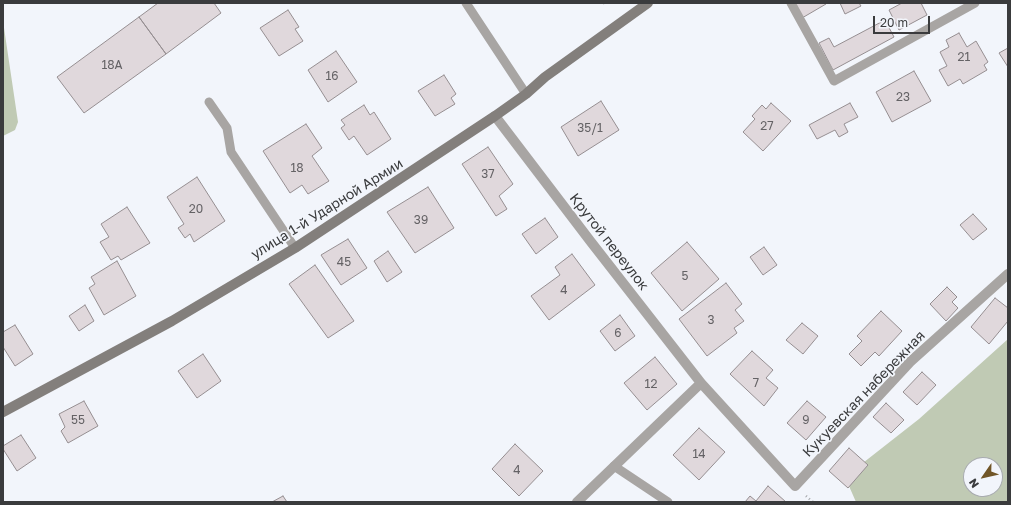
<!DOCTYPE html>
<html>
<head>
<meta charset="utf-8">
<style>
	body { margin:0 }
	#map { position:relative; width:1011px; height:505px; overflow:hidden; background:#f2f5fb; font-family:"Golos Text",sans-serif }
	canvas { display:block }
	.frame { position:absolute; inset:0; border:4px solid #3a3b3d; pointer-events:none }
	.north { position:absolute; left:963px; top:457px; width:40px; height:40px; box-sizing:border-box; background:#f2f5fb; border:1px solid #a8abaf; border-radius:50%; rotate:236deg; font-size:11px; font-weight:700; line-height:16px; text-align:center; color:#3a3b3d }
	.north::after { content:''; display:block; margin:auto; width:14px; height:18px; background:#715628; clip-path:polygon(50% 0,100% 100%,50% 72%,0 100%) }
	.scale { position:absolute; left:873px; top:16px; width:57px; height:18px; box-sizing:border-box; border:2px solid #3a3b3d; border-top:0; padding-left:5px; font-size:12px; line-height:14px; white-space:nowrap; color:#3a3b3d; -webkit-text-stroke:3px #f2f5fb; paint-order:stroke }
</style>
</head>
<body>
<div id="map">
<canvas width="1011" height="505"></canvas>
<div class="frame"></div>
<div class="north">N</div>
<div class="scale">20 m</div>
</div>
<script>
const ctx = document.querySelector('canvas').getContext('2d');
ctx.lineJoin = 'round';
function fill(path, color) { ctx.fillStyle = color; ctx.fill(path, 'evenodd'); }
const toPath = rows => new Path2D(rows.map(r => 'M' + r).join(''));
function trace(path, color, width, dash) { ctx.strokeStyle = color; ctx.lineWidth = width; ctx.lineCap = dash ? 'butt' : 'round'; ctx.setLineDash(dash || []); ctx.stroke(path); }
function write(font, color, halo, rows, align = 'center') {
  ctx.font = font + ' "Golos Text",sans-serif'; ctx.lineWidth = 3.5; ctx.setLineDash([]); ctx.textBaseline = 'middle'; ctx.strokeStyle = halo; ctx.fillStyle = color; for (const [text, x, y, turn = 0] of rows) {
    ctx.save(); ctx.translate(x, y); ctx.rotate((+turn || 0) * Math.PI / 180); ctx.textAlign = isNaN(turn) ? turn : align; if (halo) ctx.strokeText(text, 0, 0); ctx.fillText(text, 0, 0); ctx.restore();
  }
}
fill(toPath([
	[3,21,18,122,15,130,3,136],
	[1008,339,1008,502,856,502,845,477,919,419],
	[971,465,995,465,995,489,971,489]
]), '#c0cab4');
const building = toPath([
	[158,3,214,3,221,13,166,54,139,17,158,3],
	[794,3,825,3,826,4,802,18,794,3],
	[840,3,859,3,861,6,845,14,840,3],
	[902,3,921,3,927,15,899,30,889,10,902,3],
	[288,10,299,27,295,29,303,41,279,56,260,28,288,10],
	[139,17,166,54,84,113,57,77,139,17],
	[885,20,894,37,833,70,819,43,829,38,834,47,885,20],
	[959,33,967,47,976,41,988,62,984,65,987,70,963,84,960,79,948,86,939,70,947,66,940,52,949,47,946,40,959,33],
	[1008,48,1008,67,999,53,1008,48],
	[336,51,357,82,328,102,308,70,336,51],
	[914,71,931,101,892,122,876,92,914,71],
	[444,75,456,94,451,98,455,104,435,116,418,91,444,75],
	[601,101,619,130,578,156,561,127,601,101],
	[771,103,791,121,763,151,743,132,755,119,752,116,762,105,766,109,771,103],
	[850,103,858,117,844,124,848,132,839,137,835,130,817,139,809,125,850,103],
	[364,105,370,115,374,112,391,139,367,155,354,136,349,140,341,128,345,125,341,120,364,105],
	[306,124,322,148,312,156,329,181,308,194,302,185,290,193,263,151,306,124],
	[488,147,513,184,499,196,507,209,496,216,462,164,488,147],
	[197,177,225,221,194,242,190,234,185,238,178,228,184,224,167,197,197,177],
	[428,187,454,228,415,253,387,212,428,187],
	[127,207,150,243,121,260,118,256,111,260,100,242,109,237,101,224,127,207],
	[973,214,987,229,973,240,960,225,973,214],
	[545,218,558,237,536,254,522,234,545,218],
	[348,239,367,268,341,285,321,255,348,239],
	[687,242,719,279,682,311,651,273,687,242],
	[764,247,777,265,763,275,750,257,764,247],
	[388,251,402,272,387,282,374,261,388,251],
	[572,254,595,285,549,320,531,296,560,275,555,267,572,254],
	[117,261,136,296,104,315,89,288,95,284,91,277,117,261],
	[315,265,354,321,328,338,289,284,315,265],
	[726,283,742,304,735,310,744,321,734,328,737,333,707,356,679,319,726,283],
	[947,287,957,297,952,302,958,308,946,321,930,304,947,287],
	[995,298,1008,308,1008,321,989,344,971,327,995,298],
	[85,305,94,321,79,331,69,316,85,305],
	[881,311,902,331,879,356,875,352,861,366,849,354,862,341,857,336,881,311],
	[620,315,635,336,615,351,600,331,620,315],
	[802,323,818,336,803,354,786,340,802,323],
	[15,325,33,354,15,366,3,347,3,332,15,325],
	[752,351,773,370,766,378,778,388,764,406,730,374,752,351],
	[203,354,221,381,197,398,178,371,203,354],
	[655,357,677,384,647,410,624,383,655,357],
	[922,372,936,385,917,405,903,392,922,372],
	[84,401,98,426,68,443,61,431,65,427,59,414,84,401],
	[807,401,826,417,806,440,787,423,807,401],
	[886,403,904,420,891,433,873,417,886,403],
	[699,428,725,452,699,480,673,455,699,428],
	[21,435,36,458,17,471,3,449,3,446,21,435],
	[515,444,543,471,519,496,492,469,515,444],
	[849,448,868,465,848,488,829,471,849,448],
	[768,486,786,502,745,502,750,496,756,501,768,486],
	[283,496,287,502,272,502,283,496]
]);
fill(building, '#e0d8dc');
trace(building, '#958e91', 1);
trace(toPath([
	[604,3,605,4],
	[806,496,813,502]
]), '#a3a5a9', 2.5, [1, 3]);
trace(toPath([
	[466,3,526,94],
	[791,3,834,81,975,3],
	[209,102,227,128,231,152,295,248],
	[614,466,668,502]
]), '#a8a5a3', 9);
trace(toPath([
	[495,116,591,242,701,383,795,486,910,362,1008,274],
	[577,502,701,383]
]), '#a8a5a3', 10);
trace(toPath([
	[3,412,172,321,295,248,495,116,526,94,545,77,648,3]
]), '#837f7c', 10);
write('12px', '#646265', null, [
	["21",964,57],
	["18А",112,65],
	["16",332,76],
	["23",903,97],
	["27",767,126],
	["35/1",590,128],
	["18",297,168],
	["37",488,174],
	["20",196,209],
	["39",421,220],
	["45",344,262],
	["5",685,276],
	["4",564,290],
	["3",711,320],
	["6",618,333],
	["7",756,383],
	["12",651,384],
	["55",78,420],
	["9",806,420],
	["14",699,454],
	["4",517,470]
]);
write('14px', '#3a3b3d', '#f2f5fb', [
	["улица 1-й Ударной Армии",327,209,-32],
	["Крутой переулок",609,242,52],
	["Кукуевская набережная",864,394,-46]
]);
</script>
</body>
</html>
